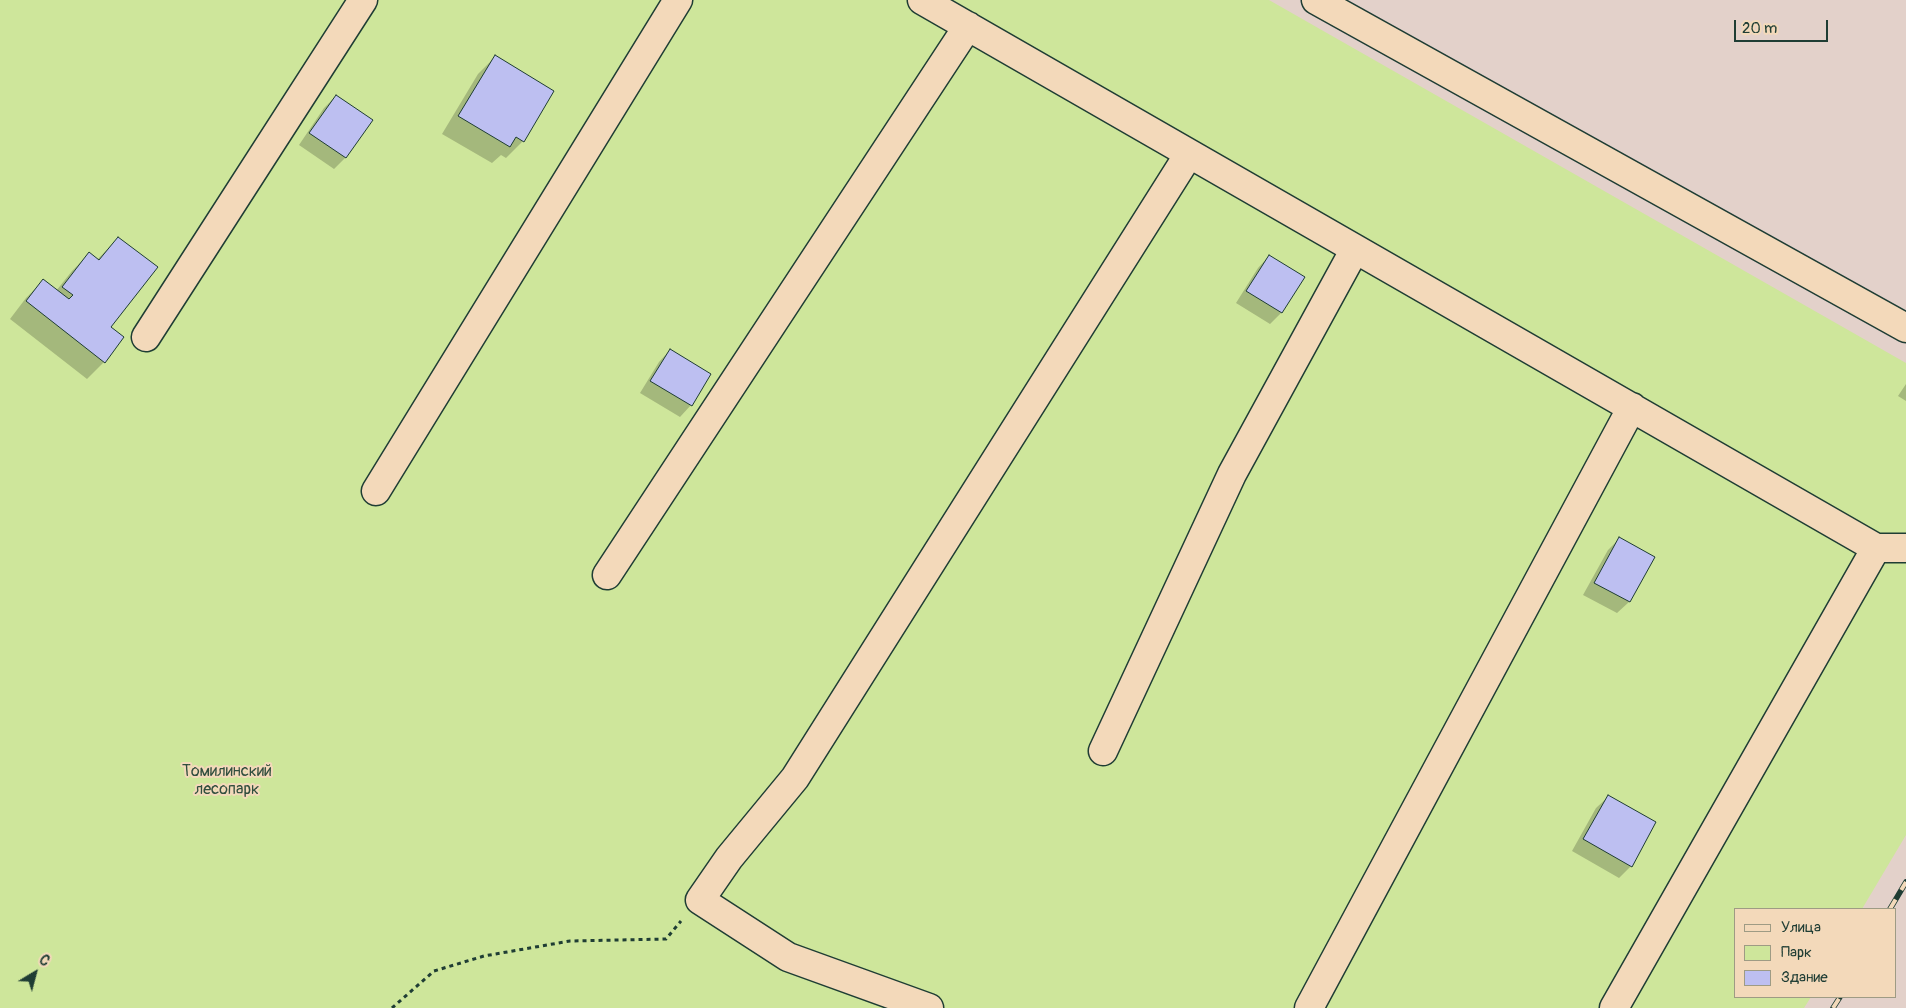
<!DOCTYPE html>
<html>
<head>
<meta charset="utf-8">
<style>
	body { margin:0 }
	#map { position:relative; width:1906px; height:1008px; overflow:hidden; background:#e3d1ca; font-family:Pangolin,sans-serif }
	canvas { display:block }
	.legend { position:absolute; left:1734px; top:908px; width:162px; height:90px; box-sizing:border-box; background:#f3d9ba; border:1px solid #9e9b84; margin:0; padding:6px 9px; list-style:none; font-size:15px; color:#1f3d34 }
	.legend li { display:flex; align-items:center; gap:10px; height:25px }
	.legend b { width:25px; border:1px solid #9e9b84 }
	.north { position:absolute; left:10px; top:948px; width:50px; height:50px; -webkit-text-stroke:4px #f3d9ba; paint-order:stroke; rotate:37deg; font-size:14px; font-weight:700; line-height:20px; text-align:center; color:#1f3d34 }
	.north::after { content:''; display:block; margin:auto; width:18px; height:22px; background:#1f3d34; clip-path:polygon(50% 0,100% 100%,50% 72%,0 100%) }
	.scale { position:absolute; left:1734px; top:20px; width:94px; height:22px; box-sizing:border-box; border:2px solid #1f3d34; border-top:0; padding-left:6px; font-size:15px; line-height:18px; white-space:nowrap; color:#1f3d34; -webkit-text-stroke:4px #f3d9ba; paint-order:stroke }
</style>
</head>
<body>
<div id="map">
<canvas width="1906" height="1008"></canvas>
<ul class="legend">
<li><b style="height:6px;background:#f3d9ba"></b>Улица</li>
<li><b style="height:14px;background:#cee69b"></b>Парк</li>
<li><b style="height:14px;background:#bdbff1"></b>Здание</li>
</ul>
<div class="north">С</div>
<div class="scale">20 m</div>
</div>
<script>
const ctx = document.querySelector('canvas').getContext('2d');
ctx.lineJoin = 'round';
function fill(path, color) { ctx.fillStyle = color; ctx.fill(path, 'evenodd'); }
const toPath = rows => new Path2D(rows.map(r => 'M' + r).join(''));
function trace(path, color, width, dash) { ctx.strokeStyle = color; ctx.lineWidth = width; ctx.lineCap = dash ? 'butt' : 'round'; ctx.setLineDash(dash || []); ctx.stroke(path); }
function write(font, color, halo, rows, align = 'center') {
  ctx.font = font + ' Pangolin,sans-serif'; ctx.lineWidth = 4; ctx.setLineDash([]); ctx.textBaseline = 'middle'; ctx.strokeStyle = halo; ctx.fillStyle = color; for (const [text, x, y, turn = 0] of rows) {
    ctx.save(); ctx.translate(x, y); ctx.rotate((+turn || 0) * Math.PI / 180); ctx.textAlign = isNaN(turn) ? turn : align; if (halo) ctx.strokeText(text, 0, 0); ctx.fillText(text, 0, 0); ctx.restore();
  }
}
fill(toPath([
	[0,0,1269,0,1906,363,1906,835,1862,909,1735,909,1735,997,1811,997,1804,1008,0,1008]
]), '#cee69b');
fill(toPath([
	[495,57,523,141,506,158,501,155,492,163,442,134,478,74],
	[336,96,371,120,345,158,334,169,299,145,324,108],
	[118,238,110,327,104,362,87,379,10,319,26,298,43,281,56,291,72,271,89,254,97,260],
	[1269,256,1303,277,1281,313,1270,324,1236,303,1258,268],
	[670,350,691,405,680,417,640,393,659,362],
	[1906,384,1906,401,1898,396],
	[1619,539,1653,557,1629,602,1617,613,1583,595,1608,550],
	[1608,797,1631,866,1619,878,1572,851,1596,808]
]), '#0003');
const building = toPath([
	[495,55,554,91,524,142,516,137,510,147,458,116,495,55],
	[336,95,373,120,346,158,309,133,336,95],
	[118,237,158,267,111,327,124,337,105,363,26,301,43,279,69,299,73,295,62,287,89,252,99,260,118,237],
	[1269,255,1305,277,1282,313,1246,291,1269,255],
	[670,349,711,374,692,406,650,381,670,349],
	[1619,537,1655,557,1630,602,1594,583,1619,537],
	[1608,795,1656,822,1632,867,1583,839,1608,795]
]);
fill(building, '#bdbff1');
trace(building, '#1f3d34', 1);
const minor = toPath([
	[922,0,1876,548,1906,548],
	[1316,0,1906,328],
	[146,337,363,0],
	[376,491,678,0],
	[607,575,968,26],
	[1103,751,1232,474,1355,249],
	[929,1008,788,957,700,900,729,858,795,778,1189,154],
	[1309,1008,1632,407],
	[1614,1008,1876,548]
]);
trace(minor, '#1f3d34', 31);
trace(toPath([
	[392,1008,434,971,484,956,570,941,666,939,681,921]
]), '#1f3d34', 3, [4, 4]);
trace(minor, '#f3d9ba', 28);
const rail = toPath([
	[1890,909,1906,882],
	[1833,1008,1840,997]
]);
trace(rail, '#1f3d34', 5.5);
trace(rail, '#f3d9ba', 4, [11]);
write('16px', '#304e3e', '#f3d9ba', [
	["Томилинский",227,772],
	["лесопарк",227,790]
]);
</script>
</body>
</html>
